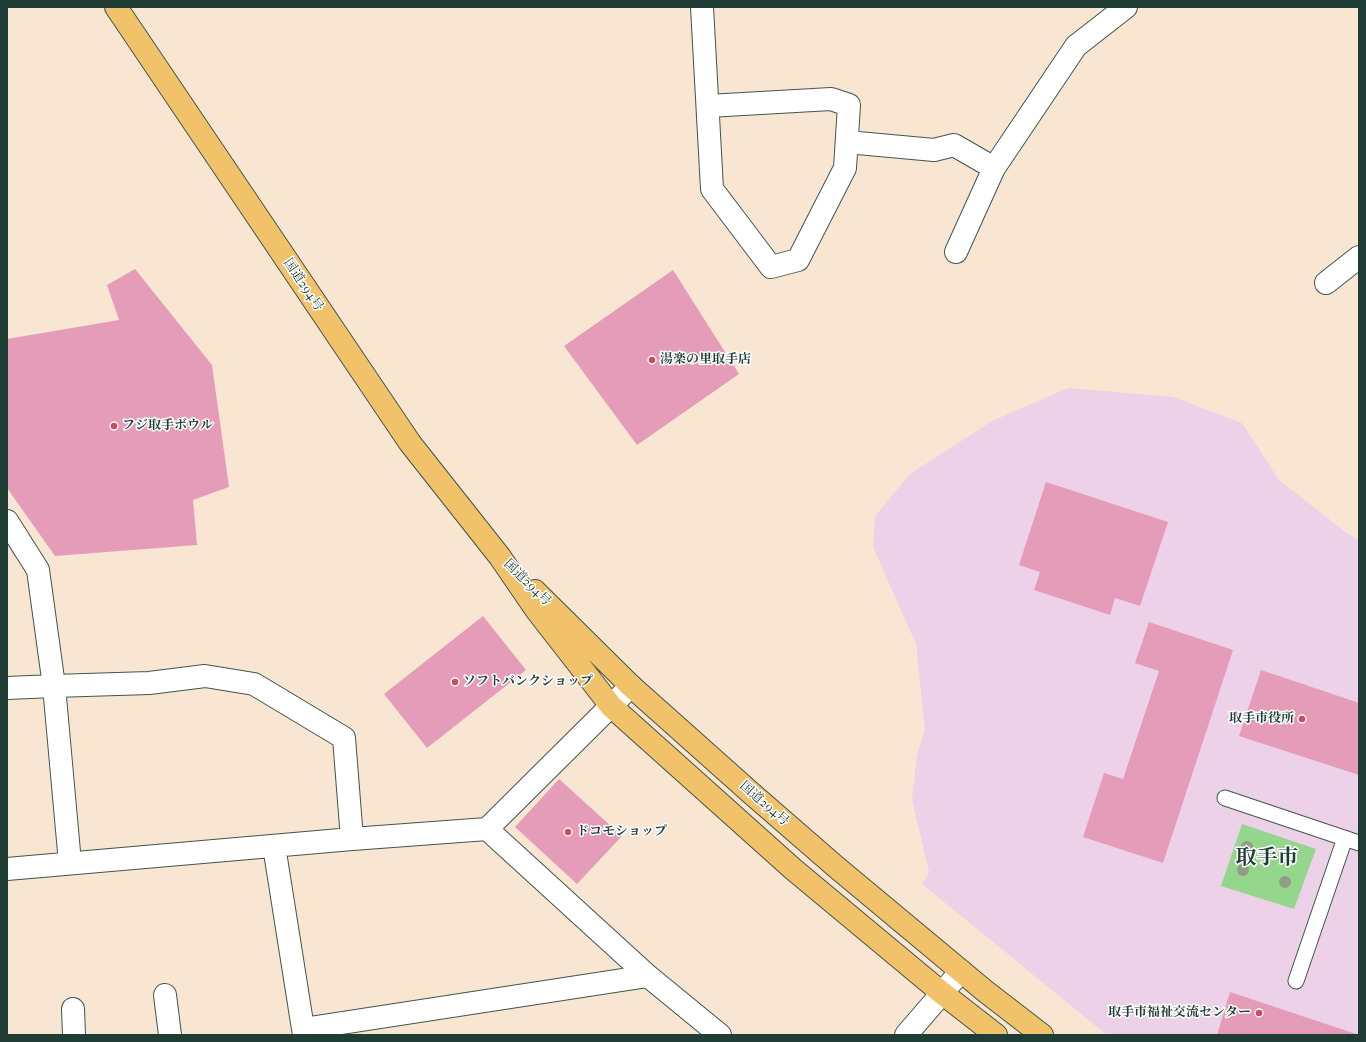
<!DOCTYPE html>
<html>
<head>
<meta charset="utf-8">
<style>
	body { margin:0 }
	#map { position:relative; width:1366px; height:1042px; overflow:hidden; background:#f8e6d2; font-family:"IM FELL French Canon",serif }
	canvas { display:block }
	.frame { position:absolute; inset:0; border:8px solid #1f3d34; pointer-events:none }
</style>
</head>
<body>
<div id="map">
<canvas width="1366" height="1042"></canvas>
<div class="frame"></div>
</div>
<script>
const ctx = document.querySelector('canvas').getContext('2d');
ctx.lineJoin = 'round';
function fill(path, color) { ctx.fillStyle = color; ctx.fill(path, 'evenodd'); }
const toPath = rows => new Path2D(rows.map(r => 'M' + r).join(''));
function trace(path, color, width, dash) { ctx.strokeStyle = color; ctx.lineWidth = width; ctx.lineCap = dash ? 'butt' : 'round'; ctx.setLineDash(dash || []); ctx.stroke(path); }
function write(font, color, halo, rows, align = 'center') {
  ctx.font = font + ' "IM FELL French Canon","Noto Serif JP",serif'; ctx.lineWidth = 3; ctx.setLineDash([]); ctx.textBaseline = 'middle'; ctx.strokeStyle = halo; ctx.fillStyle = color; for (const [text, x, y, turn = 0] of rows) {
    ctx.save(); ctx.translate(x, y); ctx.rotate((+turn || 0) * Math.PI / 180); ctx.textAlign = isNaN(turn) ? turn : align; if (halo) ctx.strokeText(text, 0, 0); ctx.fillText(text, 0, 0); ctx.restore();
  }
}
fill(toPath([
	[1068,388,1173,397,1242,423,1279,480,1348,534,1359,540,1359,1035,1107,1035,922,884,929,872,912,800,917,755,925,729,916,644,873,547,875,516,910,474,992,421]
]), '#edd1e9');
fill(toPath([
	[1242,824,1316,849,1294,909,1221,886]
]), '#95d68d');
fill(toPath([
	[135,269,212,365,229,487,193,500,197,545,55,556,7,488,7,339,119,320,107,285],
	[673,270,739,374,637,445,564,346],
	[1046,482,1168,522,1140,606,1115,598,1110,615,1034,590,1040,572,1019,565],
	[483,616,526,670,427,748,384,694],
	[1149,622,1233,650,1163,863,1083,837,1104,773,1123,779,1159,671,1135,663],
	[1261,670,1359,703,1359,775,1239,736],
	[559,779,622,836,577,884,515,827],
	[1230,992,1359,1035,1217,1035]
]), '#e59cb8');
const lane = toPath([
	[1225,798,1359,843],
	[1296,981,1345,838]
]);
const street = toPath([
	[702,7,712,189,771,267,798,260,845,168,849,105,831,99,708,106],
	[847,142,934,150,954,145,994,168,956,252],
	[994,168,1076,46,1126,7],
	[1326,283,1359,257],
	[7,521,38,570,54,686,149,683,205,676,254,684,344,738,352,839],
	[631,686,487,829,648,976,720,1035],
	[7,688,54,686,70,863],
	[274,846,304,1035],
	[7,869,352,839,487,829],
	[165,995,170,1035],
	[73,1009,74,1035],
	[303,1029,648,976],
	[906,1035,961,971]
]);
const highway = toPath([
	[116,7,410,443,500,557,537,611,611,706,793,869,942,993,996,1035],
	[535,591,631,686,751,793,835,866,985,991,1042,1035]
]);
trace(lane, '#40564c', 17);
trace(street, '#40564c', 24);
trace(highway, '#40564c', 24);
trace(lane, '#fff', 15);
trace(street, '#fff', 22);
trace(highway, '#f2c26a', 22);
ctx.fillStyle = '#919e87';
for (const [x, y] of [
	[1247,847],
	[1243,870],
	[1285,882]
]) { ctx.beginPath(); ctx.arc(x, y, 6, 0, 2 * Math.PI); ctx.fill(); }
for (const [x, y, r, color] of [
	[652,360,4,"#d1495b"],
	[114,426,4,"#d1495b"],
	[455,682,4,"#d1495b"],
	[1302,719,4,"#d1495b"],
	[568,832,4,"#d1495b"],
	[1259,1013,4,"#d1495b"]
]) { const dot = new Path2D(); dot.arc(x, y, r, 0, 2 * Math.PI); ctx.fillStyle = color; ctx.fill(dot); trace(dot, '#fff', 1.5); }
write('13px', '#1f3d34', '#fff', [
	["国道294号",303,285,56],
	["国道294号",527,583,44],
	["国道294号",764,804,41]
]);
write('bold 13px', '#1f3d34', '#fff', [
	["湯楽の里取手店",660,360],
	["フジ取手ボウル",122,426],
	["ソフトバンクショップ",463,682],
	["取手市役所",1294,719,"right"],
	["ドコモショップ",576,832],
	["取手市福祉交流センター",1251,1013,"right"]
], 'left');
write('bold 21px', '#1f3d34', '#fff', [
	["取手市",1267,859]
]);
</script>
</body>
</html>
